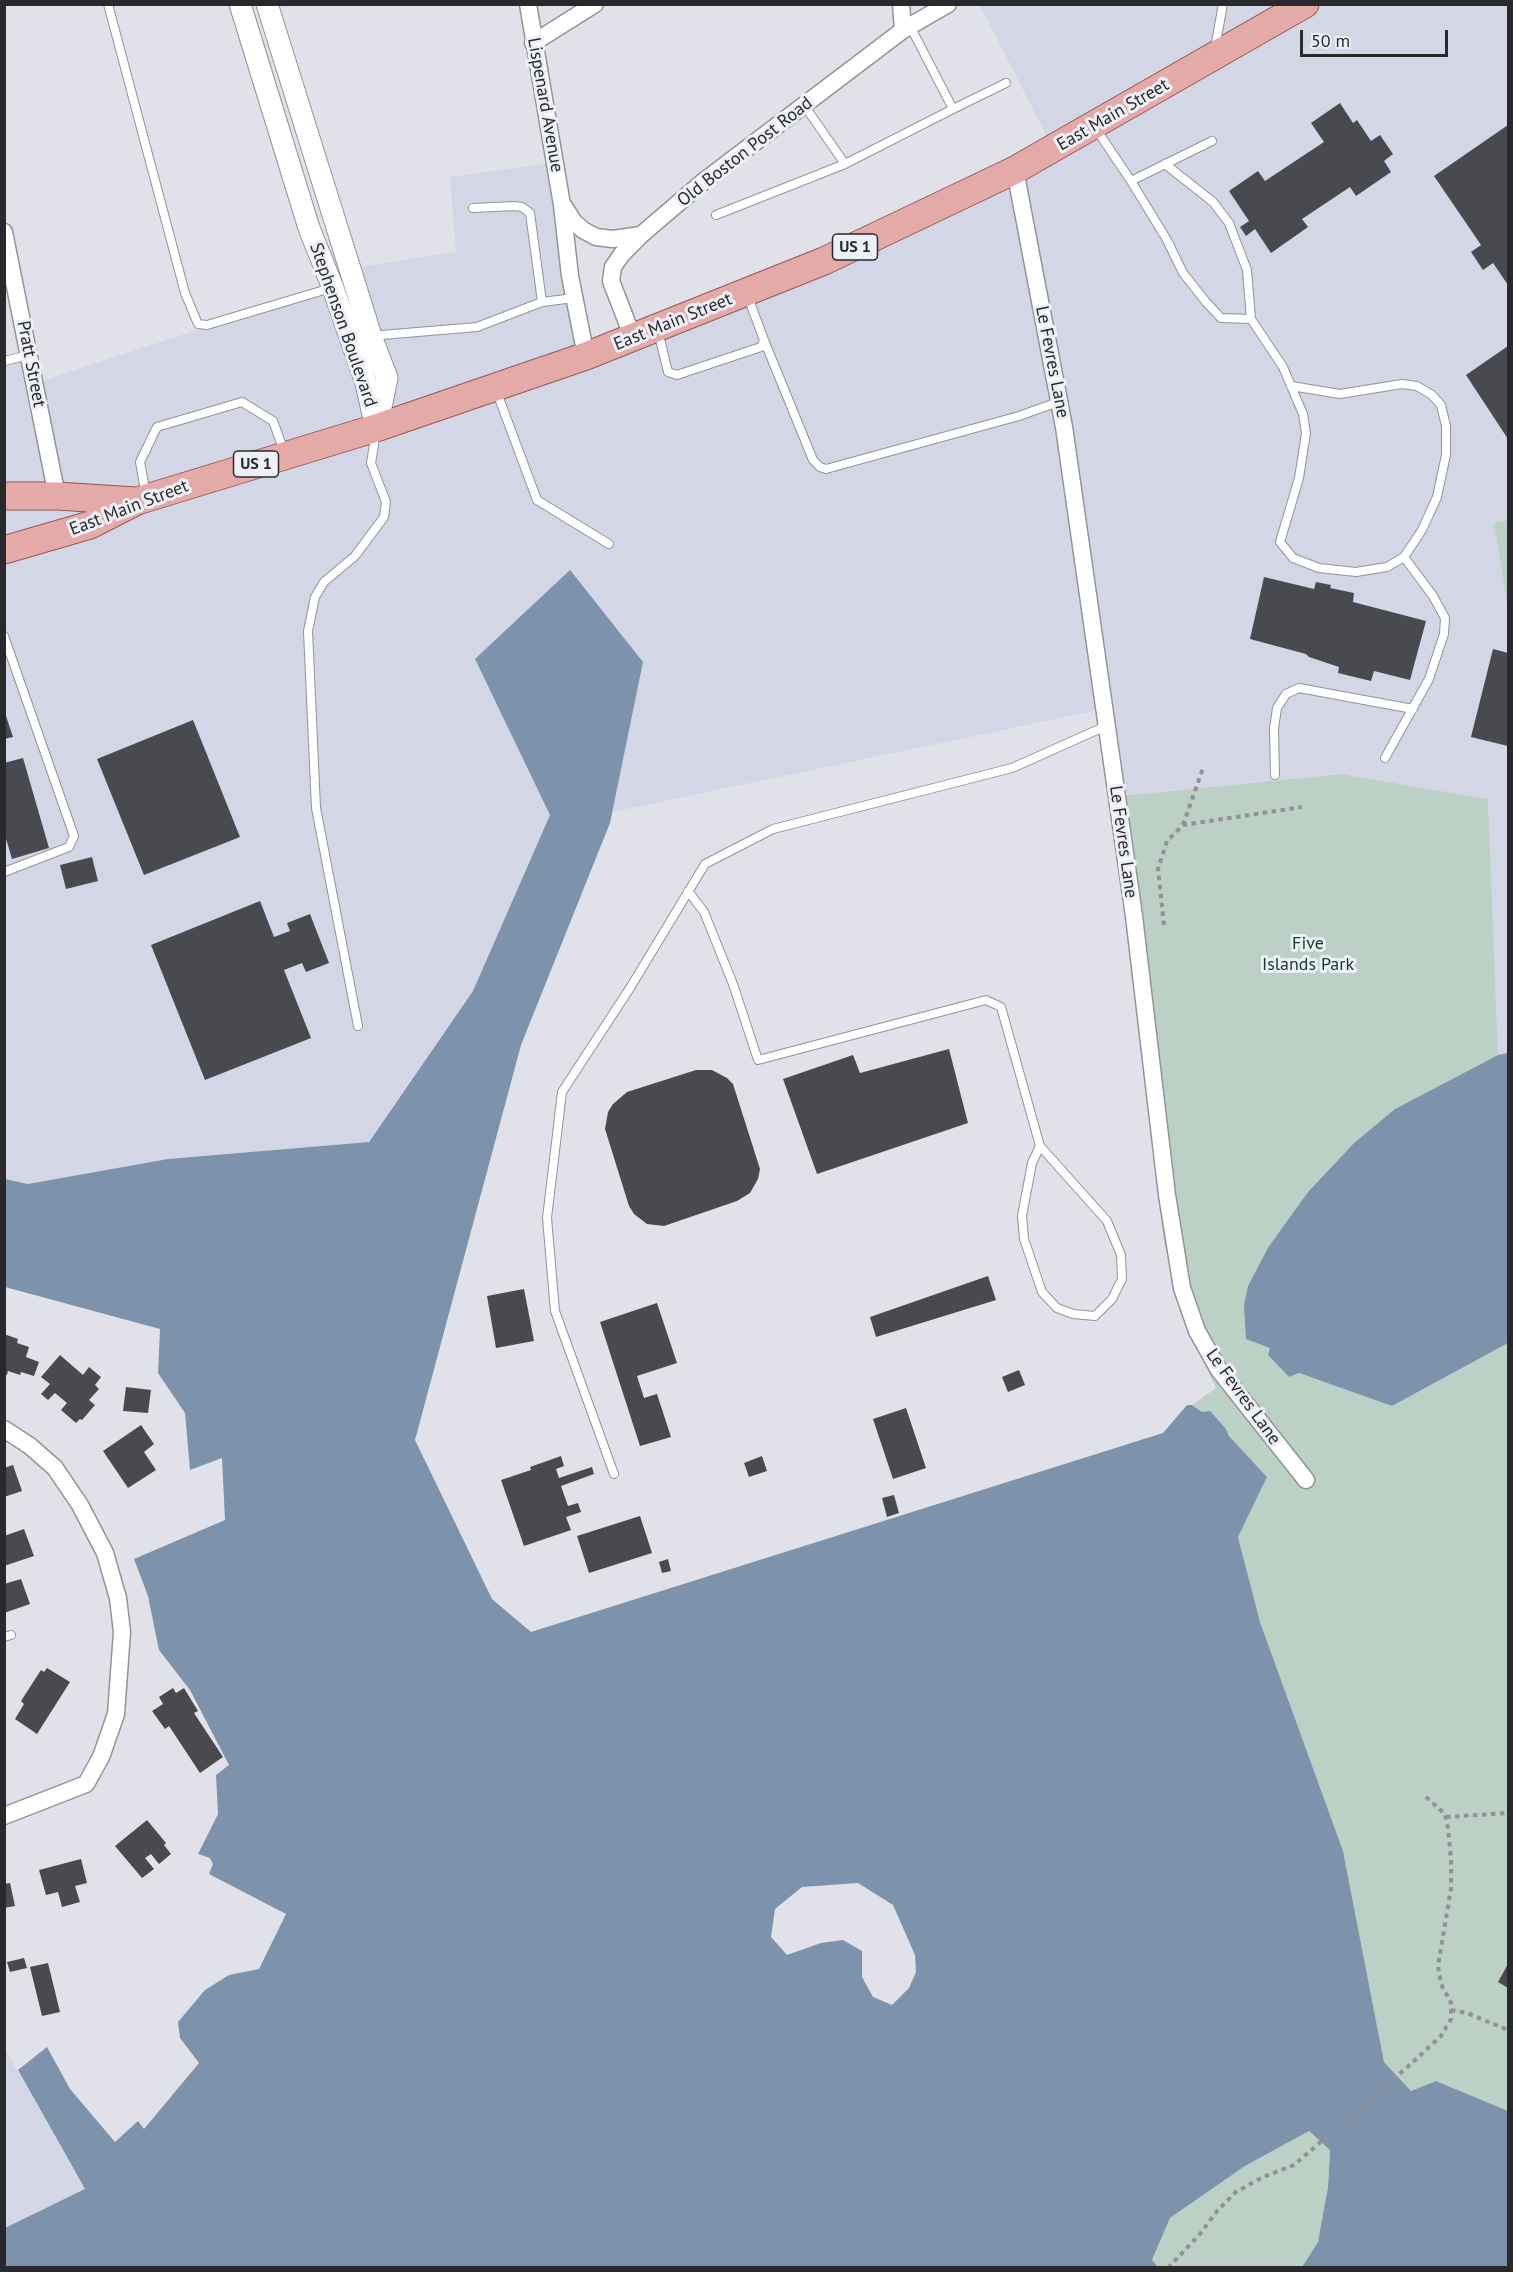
<!DOCTYPE html>
<html>
<head>
<meta charset="utf-8">
<style>
	body { margin:0 }
	#map { position:relative; width:1513px; height:2272px; overflow:hidden; background:#e1e2e9; font-family:"PT Sans",sans-serif }
	canvas { display:block }
	.frame { position:absolute; inset:0; border:6px solid #29292c; pointer-events:none }
	.scale { position:absolute; left:1300px; top:30px; width:148px; height:27px; box-sizing:border-box; border:3px solid #29292c; border-top:0; padding-left:8px; font-size:18px; line-height:21px; white-space:nowrap; color:#29292c; -webkit-text-stroke:4px #eef0f7; paint-order:stroke }
</style>
</head>
<body>
<div id="map">
<canvas width="1513" height="2272"></canvas>
<div class="frame"></div>
<div class="scale">50 m</div>
</div>
<script>
const ctx = document.querySelector('canvas').getContext('2d');
ctx.lineJoin = 'round';
function fill(path, color) { ctx.fillStyle = color; ctx.fill(path, 'evenodd'); }
const toPath = rows => new Path2D(rows.map(r => 'M' + r).join(''));
function trace(path, color, width, dash) { ctx.strokeStyle = color; ctx.lineWidth = width; ctx.lineCap = dash ? 'butt' : 'round'; ctx.setLineDash(dash || []); ctx.stroke(path); }
function write(font, color, halo, rows, align = 'center') {
  ctx.font = font + ' "PT Sans",sans-serif'; ctx.lineWidth = 6; ctx.setLineDash([]); ctx.textBaseline = 'middle'; ctx.strokeStyle = halo; ctx.fillStyle = color; for (const [text, x, y, turn = 0] of rows) {
    ctx.save(); ctx.translate(x, y); ctx.rotate((+turn || 0) * Math.PI / 180); ctx.textAlign = isNaN(turn) ? turn : align; if (halo) ctx.strokeText(text, 0, 0); ctx.fillText(text, 0, 0); ctx.restore();
  }
}
fill(toPath([
	[980,5,1508,5,1508,1053,1498,1055,1488,799,1341,774,1110,797,1098,710,612,812,643,662,475,659,550,814,473,991,368,1142,168,1159,28,1184,5,1179,4,362,24,358,30,385,309,293,365,266,456,252,450,177,546,164,579,351,1055,153],
	[4,2047,85,2190,5,2228,4,2228]
]), '#d3d6e4');
fill(toPath([
	[1508,520,1508,608,1494,523],
	[1341,774,1488,799,1498,1055,1395,1109,1354,1143,1308,1192,1269,1246,1271,1348,1268,1355,1289,1377,1299,1373,1392,1406,1508,1343,1508,2111,1436,2081,1411,2091,1384,2062,1343,1851,1260,1622,1238,1537,1267,1477,1229,1436,1226,1429,1192,1405,1216,1388,1181,1315,1164,1242,1142,1054,1110,797],
	[1309,2131,1330,2150,1328,2187,1318,2242,1302,2267,1158,2267,1152,2260,1170,2218,1245,2166]
]), '#bcd1c6');
fill(toPath([
	[570,570,643,662,610,823,521,1045,415,1440,492,1599,531,1632,1163,1433,1187,1405,1192,1405,1202,1412,1210,1411,1226,1429,1229,1436,1267,1477,1238,1537,1260,1622,1343,1851,1384,2062,1411,2091,1436,2081,1508,2111,1508,2267,1302,2267,1318,2242,1328,2187,1330,2150,1309,2131,1245,2166,1170,2218,1152,2260,1158,2267,5,2267,5,2228,85,2189,18,2070,47,2047,70,2089,115,2142,138,2121,144,2129,199,2063,180,2038,178,2022,205,1990,229,1975,259,1969,286,1914,209,1874,213,1864,210,1858,198,1854,218,1814,216,1775,229,1765,190,1690,159,1650,148,1596,134,1559,225,1520,222,1458,190,1470,185,1413,158,1373,160,1329,5,1287,5,1179,28,1184,168,1159,369,1142,473,991,550,815,475,659],
	[858,1883,893,1905,915,1955,916,1972,909,1988,892,2005,873,1997,862,1977,862,1951,843,1940,821,1943,787,1955,771,1937,775,1909,802,1887],
	[1508,1053,1508,1343,1392,1406,1299,1373,1289,1377,1268,1355,1270,1348,1246,1339,1244,1305,1248,1286,1269,1246,1308,1192,1354,1143,1395,1109,1498,1055]
]), '#7d93ab');
fill(toPath([
	[1340,103,1353,123,1357,120,1371,141,1380,135,1393,154,1384,161,1391,172,1356,196,1350,187,1302,219,1308,227,1271,253,1255,229,1246,236,1240,227,1249,221,1229,191,1258,171,1265,181,1324,142,1311,123],
	[1508,125,1508,285,1493,263,1483,270,1471,252,1481,245,1434,176],
	[1508,346,1508,439,1466,375],
	[1264,577,1314,589,1316,582,1331,585,1330,588,1354,593,1353,602,1426,621,1410,680,1374,671,1371,681,1338,673,1339,667,1309,657,1306,654,1250,639],
	[1493,649,1508,653,1508,746,1471,737],
	[4,710,13,737,4,739],
	[193,720,240,837,144,875,97,759],
	[23,758,49,848,12,859,4,832,4,763],
	[92,857,98,881,66,889,60,865],
	[260,901,274,937,290,931,287,923,310,914,329,963,306,972,302,963,284,970,311,1038,205,1080,151,945],
	[949,1049,968,1123,817,1174,783,1079,853,1055,860,1073],
	[696,1070,712,1070,727,1078,733,1084,760,1169,758,1179,750,1193,737,1201,664,1226,647,1224,634,1214,629,1206,605,1129,608,1112,613,1104,627,1092],
	[988,1276,996,1300,876,1337,870,1317],
	[524,1289,534,1341,496,1348,487,1296],
	[657,1303,677,1363,637,1376,644,1398,657,1394,671,1437,640,1446,600,1322],
	[4,1334,18,1339,17,1343,29,1347,26,1357,39,1362,34,1376,21,1372,20,1375,8,1371,7,1375,4,1374],
	[60,1355,83,1375,89,1367,101,1377,95,1385,99,1389,89,1400,95,1405,82,1420,80,1419,76,1423,61,1410,67,1403,55,1393,48,1400,41,1394,50,1384,41,1377],
	[1019,1370,1025,1385,1008,1392,1002,1377],
	[126,1387,151,1390,148,1413,123,1411],
	[906,1408,926,1468,893,1479,873,1419],
	[141,1425,154,1444,144,1452,156,1470,128,1488,103,1451],
	[561,1456,564,1466,556,1469,559,1478,592,1467,594,1474,561,1486,568,1506,578,1503,581,1512,566,1517,571,1530,524,1546,501,1480,531,1470,530,1467],
	[762,1456,767,1471,749,1477,744,1463],
	[13,1465,22,1491,4,1497,4,1468],
	[894,1495,899,1513,887,1517,882,1498],
	[640,1516,652,1553,589,1573,577,1536],
	[24,1529,34,1556,4,1566,4,1536],
	[668,1559,671,1571,662,1573,659,1562],
	[21,1579,30,1604,4,1613,4,1584],
	[47,1668,70,1682,37,1734,15,1719,24,1704,21,1701,41,1670,44,1672],
	[173,1688,176,1693,184,1688,198,1711,194,1713,223,1757,200,1773,169,1726,165,1729,152,1711,163,1704,159,1697],
	[147,1820,166,1843,164,1845,171,1854,159,1864,151,1854,145,1858,154,1869,142,1878,115,1846],
	[81,1859,87,1883,75,1886,80,1902,62,1907,58,1892,46,1895,39,1870],
	[10,1883,15,1906,4,1908,4,1884],
	[24,1958,27,1968,10,1972,7,1962],
	[48,1963,60,2012,42,2016,30,1967],
	[1508,1964,1508,1988,1498,1982]
]), '#484a4f');
const service = toPath([
	[108,4,185,293,198,324,207,325,331,288],
	[1215,48,1223,4],
	[953,109,1006,83],
	[1096,129,1131,181,1167,240,1183,273,1206,302,1221,318,1251,319],
	[845,164,953,109,910,26],
	[1165,164,1213,202,1229,223,1247,270,1251,319,1283,367,1303,414,1306,433,1299,478,1280,542,1293,558,1319,568,1356,572,1387,567,1404,557,1422,530,1437,497,1446,455,1446,426,1441,405,1432,395,1417,386,1402,384,1340,394,1291,386],
	[1131,181,1212,141],
	[473,208,514,206,522,207,530,213,542,302],
	[716,215,845,164,804,105],
	[658,331,668,372,677,375,761,347,764,340,748,297],
	[370,336,477,327,542,302,574,298],
	[764,340,813,460,820,467,826,469,1019,416,1058,402],
	[4,361,29,355],
	[496,390,537,500,609,544],
	[146,495,140,462,157,427,242,402,273,421,284,451],
	[4,636,74,836,69,847,4,872],
	[1385,758,1429,679,1444,634,1445,618,1433,596,1404,557],
	[1275,775,1274,729,1277,708,1286,694,1299,688,1413,709],
	[688,891,704,912,733,984,758,1060,986,1000,1001,1007,1040,1146,1107,1221,1121,1255,1122,1279,1112,1299,1095,1316,1073,1314,1057,1308,1042,1292,1024,1239,1022,1216,1032,1163,1040,1146],
	[358,1026,316,808,308,631,315,597,324,582,355,556,384,517,386,502,371,463,376,432],
	[614,1474,555,1311,547,1218,562,1092,630,988,705,864,773,829,1012,768,1106,726],
	[4,1637,11,1635]
]);
const minor = toPath([
	[528,4,562,205,570,276,586,356],
	[901,4,903,30],
	[533,43,595,4],
	[1015,170,1064,427,1134,916,1167,1195,1182,1288,1197,1331,1219,1370,1306,1480],
	[563,205,574,222,583,230,596,237,613,239,641,235],
	[4,232,57,496],
	[633,338,611,281,613,267,622,254,641,235,704,181,903,30,948,4],
	[4,1429,30,1446,55,1468,80,1505,105,1553,118,1598,122,1632,116,1714,101,1757,86,1784,4,1816]
]);
const tertiary = toPath([
	[240,4,309,228,333,288,366,383,376,428],
	[267,4,371,336,387,378,378,422]
]);
const primary = toPath([
	[4,496,57,496,136,501],
	[4,550,90,525,137,501,376,428,586,356,824,261,1015,170,1305,4]
]);
trace(service, '#92949a', 10);
trace(minor, '#92949a', 19);
trace(tertiary, '#92949a', 23);
trace(primary, '#965856', 29);
trace(toPath([
	[1183,825,1203,768],
	[1164,925,1158,869,1167,841,1183,825,1302,807],
	[1446,1817,1508,1813],
	[1451,2010,1467,2013,1508,2030],
	[1168,2268,1200,2234,1217,2211,1236,2192,1263,2177,1294,2165,1412,2063,1441,2036,1451,2019,1451,2003,1441,1984,1438,1966,1451,1889,1451,1859,1448,1828,1445,1814,1425,1796]
]), '#919197', 4, [4.5, 4.5]);
trace(service, '#fff', 8);
trace(minor, '#fff', 16);
trace(tertiary, '#fff', 21);
trace(primary, '#e3aaa7', 27);
for (const [x, y, w] of [
	[855,247,45],
	[256,464,45]
]) { const box = new Path2D(); box.roundRect(x - w / 2, y - 13, w, 26, 4.5); ctx.fillStyle = '#eef0f7'; ctx.fill(box); trace(box, '#29292c', 1.5); }
write('bold 16px', '#29292c', null, [
	["US 1",855,247],
	["US 1",256,464]
]);
write('18px', '#29292c', '#eef0f7', [
	["Lispenard Avenue",545,105,80],
	["East Main Street",1113,115,-30],
	["Old Boston Post Road",745,152,-38],
	["East Main Street",673,322,-22],
	["Stephenson Boulevard",343,325,71],
	["Le Fevres Lane",1052,362,79],
	["Pratt Street",31,364,79],
	["East Main Street",129,508,-21],
	["Le Fevres Lane",1123,842,82],
	["Le Fevres Lane",1243,1397,54]
]);
write('18px', '#0d3c2a', '#eef0f7', [
	["Five",1308,944],
	["Islands Park",1308,965]
]);
</script>
</body>
</html>
